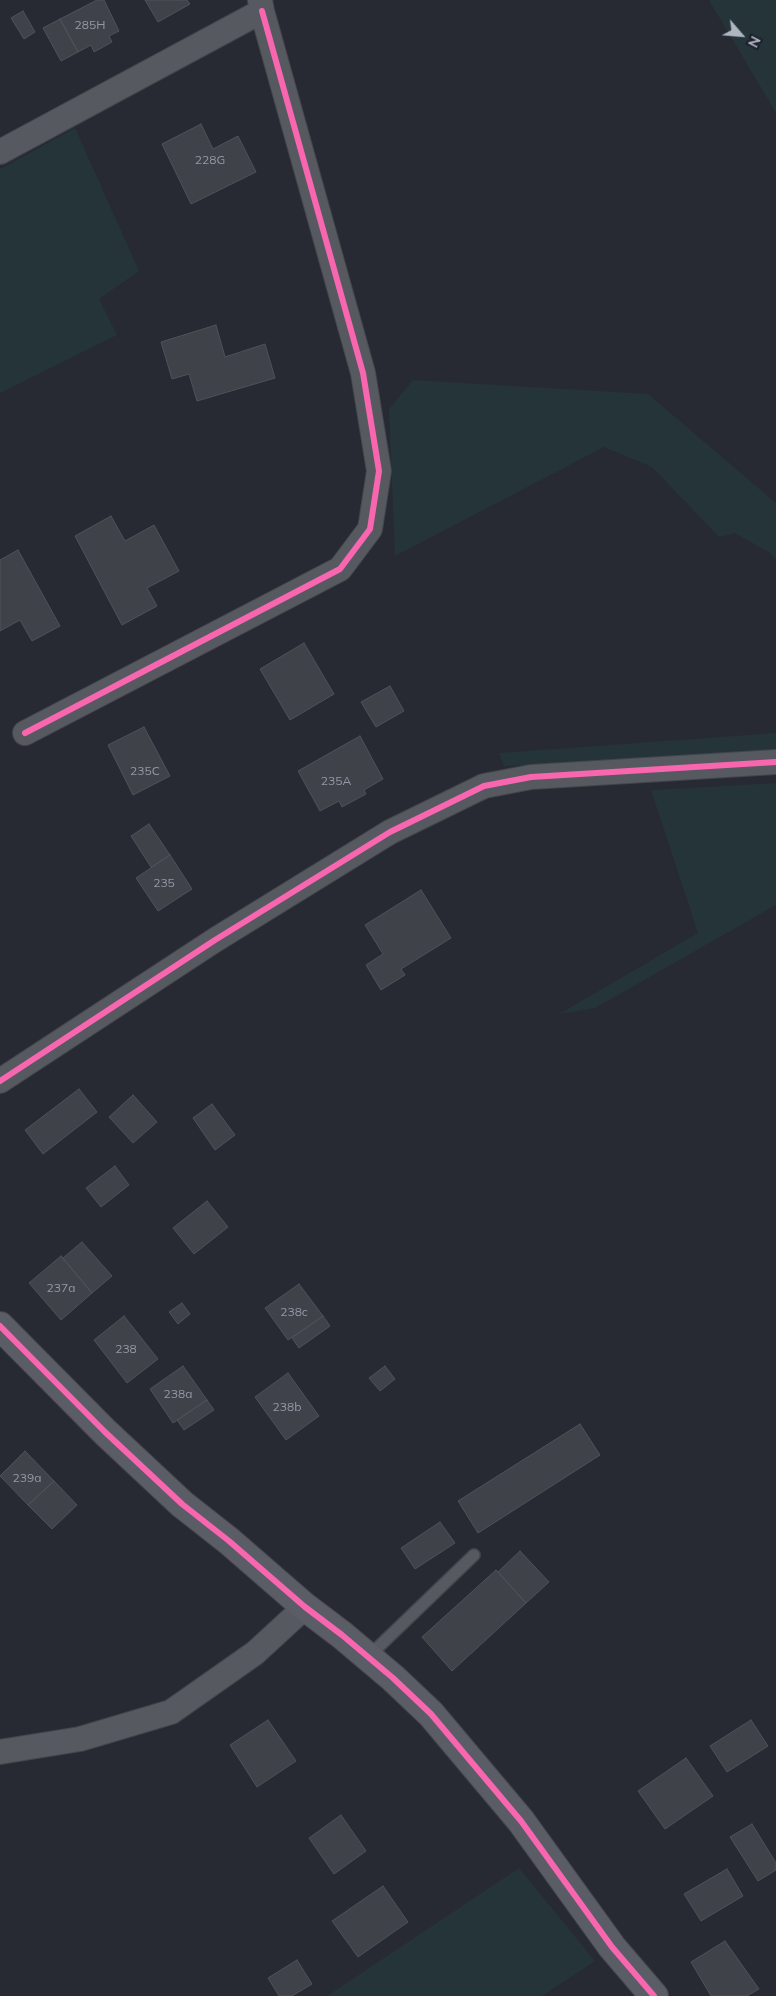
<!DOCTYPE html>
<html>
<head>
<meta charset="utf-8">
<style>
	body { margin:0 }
	#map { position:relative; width:776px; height:1996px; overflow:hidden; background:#272a32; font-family:Mulish,sans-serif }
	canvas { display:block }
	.north { position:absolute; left:716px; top:10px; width:50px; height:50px; -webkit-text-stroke:4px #1b1f2c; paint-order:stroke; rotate:117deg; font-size:14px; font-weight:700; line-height:20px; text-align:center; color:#b0b5c4 }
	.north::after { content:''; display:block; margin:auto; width:18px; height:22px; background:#b0b5c4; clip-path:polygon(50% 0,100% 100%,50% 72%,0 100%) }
</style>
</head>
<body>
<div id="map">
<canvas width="776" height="1996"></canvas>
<div class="north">N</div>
</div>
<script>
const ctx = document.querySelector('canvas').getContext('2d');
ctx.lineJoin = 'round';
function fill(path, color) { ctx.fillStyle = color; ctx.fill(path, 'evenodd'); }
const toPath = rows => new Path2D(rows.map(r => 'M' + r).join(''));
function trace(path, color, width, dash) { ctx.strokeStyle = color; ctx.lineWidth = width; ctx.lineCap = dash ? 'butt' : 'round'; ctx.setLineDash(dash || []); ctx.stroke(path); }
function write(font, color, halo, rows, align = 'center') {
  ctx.font = font + ' Mulish,sans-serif'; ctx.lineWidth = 4; ctx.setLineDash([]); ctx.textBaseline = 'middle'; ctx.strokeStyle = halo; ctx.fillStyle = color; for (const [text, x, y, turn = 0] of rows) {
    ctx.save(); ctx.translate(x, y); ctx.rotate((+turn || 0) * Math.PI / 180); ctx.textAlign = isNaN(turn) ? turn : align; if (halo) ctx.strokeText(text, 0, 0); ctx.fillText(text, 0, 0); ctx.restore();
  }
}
fill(toPath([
	[709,0,776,0,776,113],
	[75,128,139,271,99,299,117,335,0,393,0,169],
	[413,380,648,394,776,503,776,560,770,553,735,533,719,537,652,467,604,447,395,556,389,409],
	[776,733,776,751,731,754,504,766,499,753],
	[776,783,776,905,595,1008,559,1014,698,933,651,790],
	[519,1868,595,1961,542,1996,327,1996]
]), '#253438');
const building = toPath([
	[97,0,104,0,119,31,109,36,112,42,94,52,91,45,78,52,60,19,97,0],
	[145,0,187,0,190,4,158,22,145,0],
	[23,11,35,32,24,39,11,18,23,11],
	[60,19,78,52,61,61,43,28,60,19],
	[201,124,213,149,238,136,256,172,191,204,162,144,201,124],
	[216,325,225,357,265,344,275,378,197,401,189,374,172,379,161,342,216,325],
	[111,516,125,541,154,525,179,571,147,588,157,606,122,625,75,536,111,516],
	[18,550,60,626,32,641,20,620,0,631,0,560,18,550],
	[304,643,334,694,290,720,260,669,304,643],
	[390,686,404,711,376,727,361,702,390,686],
	[144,727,170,776,133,795,108,745,144,727],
	[360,736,383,779,364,790,366,794,342,807,339,801,320,811,298,771,360,736],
	[149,824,170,855,151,867,131,836,149,824],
	[170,855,192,889,158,911,136,878,170,855],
	[421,890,451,938,401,969,405,975,381,990,366,965,383,954,365,925,421,890],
	[79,1089,97,1112,43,1154,25,1130,79,1089],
	[133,1095,157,1122,133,1143,109,1117,133,1095],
	[212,1104,235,1135,215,1150,193,1118,212,1104],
	[115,1166,129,1185,101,1207,86,1188,115,1166],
	[207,1201,228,1227,194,1254,173,1228,207,1201],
	[82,1242,112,1276,92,1293,63,1258,82,1242],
	[61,1256,92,1293,61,1320,29,1283,61,1256],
	[299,1284,323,1316,288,1340,265,1308,299,1284],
	[182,1303,190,1314,178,1324,169,1312,182,1303],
	[124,1316,158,1359,127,1383,94,1340,124,1316],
	[323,1316,330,1326,299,1348,292,1338,323,1316],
	[183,1366,207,1400,173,1423,150,1389,183,1366],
	[385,1366,395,1379,380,1391,369,1378,385,1366],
	[288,1373,319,1416,286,1440,255,1397,288,1373],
	[207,1400,214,1410,184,1430,177,1420,207,1400],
	[580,1424,600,1455,478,1533,458,1501,580,1424],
	[25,1451,54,1481,28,1505,0,1476,25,1451],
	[54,1481,77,1505,52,1529,28,1505,54,1481],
	[440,1522,455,1543,415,1569,401,1548,440,1522],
	[520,1551,549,1582,526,1603,498,1572,520,1551],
	[496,1570,526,1603,452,1671,422,1637,496,1570],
	[268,1720,296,1761,257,1787,230,1745,268,1720],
	[751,1720,768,1746,727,1772,710,1746,751,1720],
	[686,1758,713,1796,665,1829,638,1791,686,1758],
	[341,1815,366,1851,334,1874,309,1838,341,1815],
	[752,1824,776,1863,776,1870,758,1881,730,1837,752,1824],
	[727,1869,743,1896,701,1921,684,1894,727,1869],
	[383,1886,408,1922,358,1957,332,1921,383,1886],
	[725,1941,759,1989,747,1996,711,1996,691,1962,725,1941],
	[297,1960,312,1984,292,1996,279,1996,268,1978,297,1960]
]);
fill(building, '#3f4249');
trace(building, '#4f525a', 1);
const lane = toPath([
	[368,1657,474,1555]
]);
const street = toPath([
	[0,152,262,11,260,0],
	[25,733,340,569,370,529,379,471,363,373,262,11],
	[0,1081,215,940,390,832,484,786,531,777,776,762],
	[0,1752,80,1739,171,1712,255,1653,305,1607]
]);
const secondary = toPath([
	[0,1326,105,1432,182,1504,229,1541,305,1607,342,1635,393,1678,431,1714,521,1821,612,1947,654,1996]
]);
trace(lane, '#43454b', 14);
trace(street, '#43454b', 26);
trace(secondary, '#43454b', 30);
trace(lane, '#565960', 11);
trace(street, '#565960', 24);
trace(secondary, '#5a5c66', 28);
trace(toPath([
	[25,733,340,569,370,529,379,471,363,373,262,11],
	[0,1081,215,940,390,832,484,786,531,777,776,762],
	[0,1326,105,1432,182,1504,229,1541,305,1607,342,1635,393,1678,431,1714,521,1821,612,1947,654,1996]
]), '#f766af', 6);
write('12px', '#9498a5', null, [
	["285H",90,25],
	["228G",210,160],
	["235C",145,771],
	["235A",336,781],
	["235",164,883],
	["237a",61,1288],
	["238c",294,1312],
	["238",126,1349],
	["238a",178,1394],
	["238b",287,1407],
	["239a",27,1478]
]);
</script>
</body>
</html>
